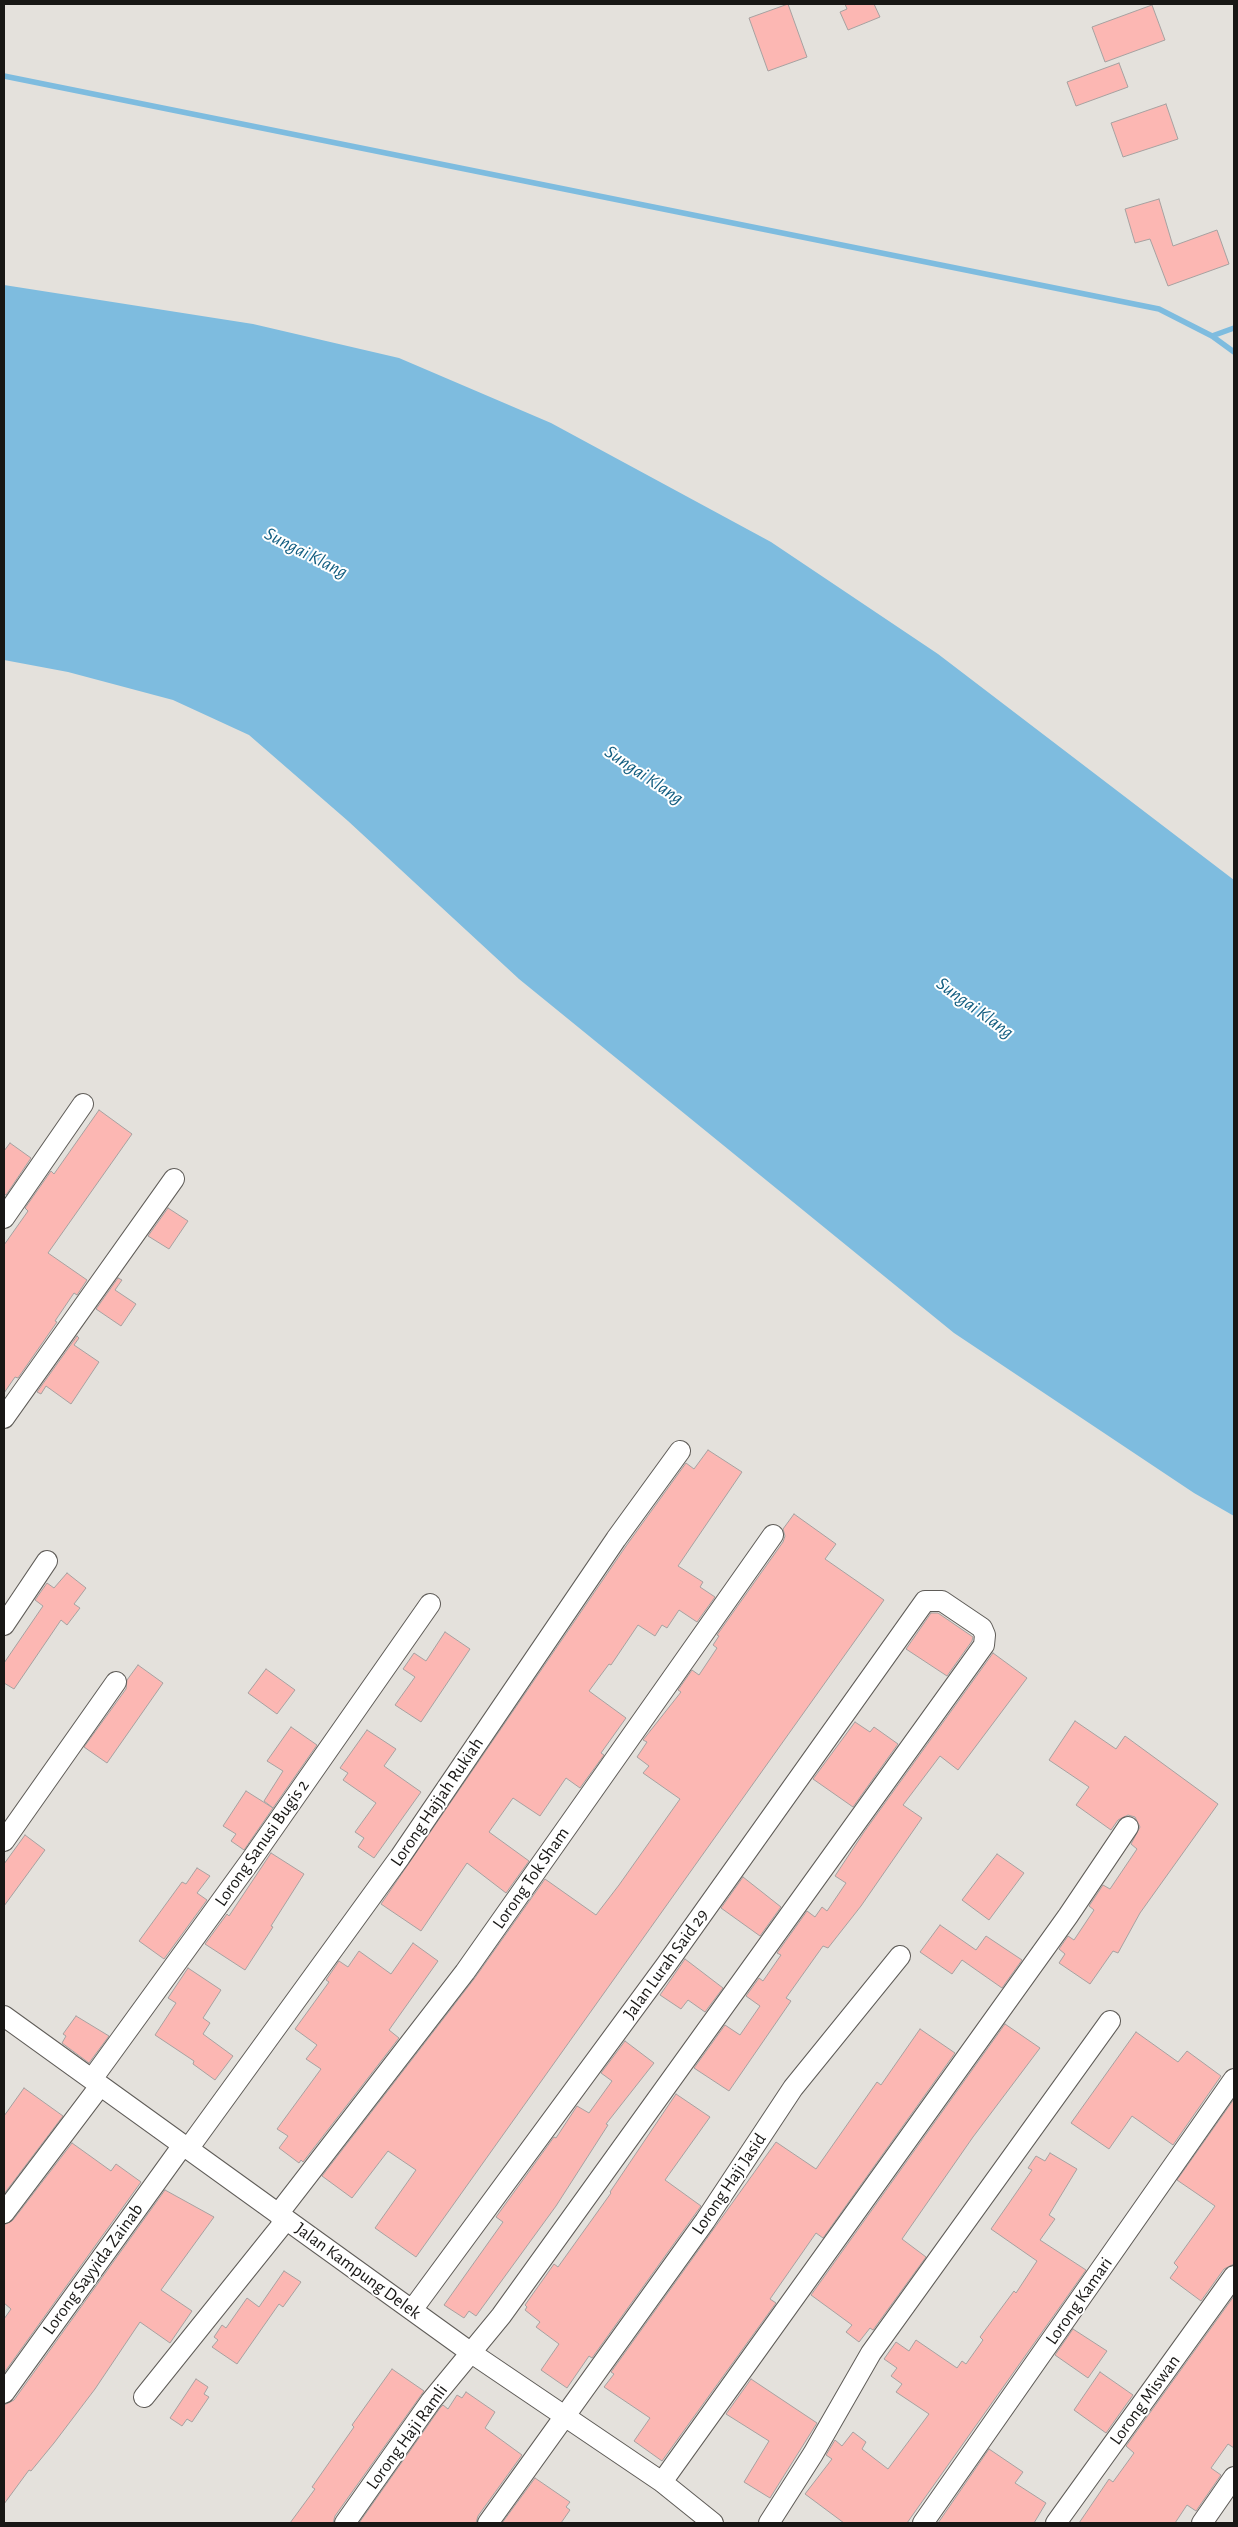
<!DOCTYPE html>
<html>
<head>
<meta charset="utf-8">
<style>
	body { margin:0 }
	#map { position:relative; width:1238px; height:2527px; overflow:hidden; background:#e4e1dc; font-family:"Alegreya Sans",sans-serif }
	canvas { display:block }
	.frame { position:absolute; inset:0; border:5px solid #181715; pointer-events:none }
</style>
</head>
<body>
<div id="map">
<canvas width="1238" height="2527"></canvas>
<div class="frame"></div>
</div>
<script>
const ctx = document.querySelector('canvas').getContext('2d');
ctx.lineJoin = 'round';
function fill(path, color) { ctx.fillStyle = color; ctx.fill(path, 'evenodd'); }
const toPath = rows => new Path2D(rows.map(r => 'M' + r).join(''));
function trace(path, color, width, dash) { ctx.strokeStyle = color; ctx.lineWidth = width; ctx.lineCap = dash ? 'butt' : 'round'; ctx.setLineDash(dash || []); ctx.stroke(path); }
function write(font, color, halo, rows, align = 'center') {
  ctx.font = font + ' "Alegreya Sans",sans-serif'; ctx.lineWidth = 4; ctx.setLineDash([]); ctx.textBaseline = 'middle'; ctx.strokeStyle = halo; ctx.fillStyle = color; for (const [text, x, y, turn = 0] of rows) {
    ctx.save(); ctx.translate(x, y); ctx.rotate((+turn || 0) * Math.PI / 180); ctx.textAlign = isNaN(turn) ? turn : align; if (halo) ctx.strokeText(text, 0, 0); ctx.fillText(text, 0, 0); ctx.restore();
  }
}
fill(toPath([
	[4,285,253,324,399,358,551,423,771,542,938,654,1234,880,1234,1516,1194,1493,954,1333,519,979,348,821,249,735,173,700,68,672,4,660]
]), '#7ebcdf');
trace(toPath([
	[4,76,1159,309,1212,336,1234,352],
	[1212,336,1234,328]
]), '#7ebcdf', 5.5);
const building = toPath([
	[788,4,807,57,768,71,749,18,788,4],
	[845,4,874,4,880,17,848,30,840,12,847,9,845,4],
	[1152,5,1165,40,1105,62,1092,27,1152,5],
	[1119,63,1128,87,1076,106,1067,82,1119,63],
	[1166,104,1178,139,1123,157,1111,123,1166,104],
	[1159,199,1173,246,1217,230,1229,264,1168,286,1150,239,1135,243,1125,209,1159,199],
	[99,1110,132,1134,48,1253,87,1280,77,1295,74,1293,55,1321,57,1322,18,1378,15,1377,4,1393,4,1245,28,1211,25,1208,51,1171,54,1174,99,1110],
	[10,1143,31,1158,6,1195,4,1194,4,1151,10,1143],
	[168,1208,188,1221,169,1249,148,1236,168,1208],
	[118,1278,122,1280,115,1290,136,1304,121,1326,96,1309,118,1278],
	[77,1336,79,1338,74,1345,99,1362,71,1404,46,1386,41,1394,37,1392,77,1336],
	[708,1450,742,1472,678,1566,703,1582,700,1587,715,1597,697,1622,679,1610,667,1628,662,1625,655,1636,638,1625,611,1665,609,1664,589,1691,626,1718,601,1753,604,1755,580,1788,566,1778,540,1816,513,1798,489,1832,529,1861,506,1893,467,1863,421,1931,381,1904,626,1546,686,1463,694,1469,708,1450],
	[794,1514,836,1544,825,1559,884,1600,416,2257,375,2228,416,2170,388,2151,352,2198,322,2176,474,1979,545,1879,596,1915,619,1885,680,1799,643,1773,649,1766,637,1757,647,1742,643,1740,681,1692,678,1690,692,1670,699,1675,717,1648,713,1645,719,1636,717,1635,783,1542,785,1536,783,1529,794,1514],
	[67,1573,86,1588,74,1604,80,1608,67,1625,61,1620,14,1689,4,1683,4,1663,43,1606,35,1600,47,1583,54,1588,67,1573],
	[931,1613,938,1613,973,1637,972,1641,947,1676,906,1649,931,1613],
	[445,1632,470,1649,421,1722,395,1705,415,1677,403,1669,414,1653,426,1661,445,1632],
	[993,1653,1027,1678,958,1770,940,1756,903,1805,922,1818,861,1906,828,1948,823,1946,786,1998,791,2001,729,2091,694,2068,725,2025,740,2035,760,2006,746,1996,759,1978,763,1981,781,1955,777,1953,807,1911,815,1917,822,1907,827,1911,846,1883,835,1876,864,1832,993,1653],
	[138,1665,163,1683,107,1763,84,1747,126,1689,127,1680,138,1665],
	[266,1669,295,1690,277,1714,248,1693,266,1669],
	[1075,1721,1116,1749,1125,1736,1218,1804,1140,1913,1118,1953,1113,1951,1090,1984,1059,1963,1065,1954,1059,1949,1068,1936,1074,1940,1094,1910,1089,1906,1103,1885,1110,1889,1137,1849,1131,1844,1140,1827,1135,1817,1128,1815,1118,1820,1111,1830,1076,1805,1089,1787,1049,1760,1075,1721],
	[855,1722,870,1732,874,1727,898,1744,853,1807,813,1779,855,1722],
	[291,1727,317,1745,273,1808,264,1801,283,1771,267,1761,291,1727],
	[367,1730,396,1749,384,1766,421,1792,374,1858,358,1847,364,1838,355,1832,376,1803,343,1780,348,1773,340,1768,367,1730],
	[246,1791,273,1808,244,1850,231,1841,236,1834,223,1826,246,1791],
	[25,1835,45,1850,4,1906,4,1864,25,1835],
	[271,1853,304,1874,271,1926,273,1927,245,1970,205,1944,227,1914,229,1916,271,1853],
	[997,1854,1024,1873,989,1920,962,1900,997,1854],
	[197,1868,210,1876,197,1893,207,1900,164,1959,139,1941,182,1882,186,1884,197,1868],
	[743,1877,781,1907,760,1936,721,1908,743,1877],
	[940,1925,976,1950,986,1936,1022,1960,1002,1988,962,1960,952,1974,920,1952,940,1925],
	[413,1943,438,1961,389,2030,399,2038,303,2162,301,2160,299,2163,279,2148,288,2136,277,2129,321,2069,306,2059,317,2045,295,2029,329,1982,326,1980,339,1961,348,1967,359,1951,391,1974,413,1943],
	[685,1959,723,1988,705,2012,688,2000,681,2009,660,1995,685,1959],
	[188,1968,221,1990,203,2018,210,2023,203,2034,233,2056,215,2080,193,2064,194,2061,155,2035,176,2003,168,1998,188,1968],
	[76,2016,109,2036,89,2063,62,2043,66,2036,63,2034,76,2016],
	[1005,2024,1040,2048,973,2137,902,2239,926,2257,873,2330,870,2328,859,2342,846,2332,852,2325,811,2295,1005,2024],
	[920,2029,955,2053,823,2238,816,2233,770,2299,776,2303,662,2461,634,2441,650,2418,604,2387,614,2374,611,2372,776,2142,816,2169,877,2082,881,2085,920,2029],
	[1136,2032,1178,2062,1187,2051,1221,2076,1173,2145,1132,2116,1109,2149,1071,2123,1136,2032],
	[625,2041,654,2063,606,2124,608,2125,556,2206,476,2316,469,2311,464,2318,444,2305,503,2222,496,2217,554,2137,556,2138,577,2106,589,2113,612,2081,601,2073,625,2041],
	[24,2088,63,2116,4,2194,4,2116,24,2088],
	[676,2094,710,2117,665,2180,701,2206,592,2358,589,2356,567,2388,541,2370,559,2344,536,2327,540,2322,525,2310,527,2307,525,2305,554,2264,558,2267,611,2193,610,2192,676,2094],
	[1234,2099,1234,2264,1224,2269,1201,2301,1170,2278,1178,2267,1174,2263,1215,2206,1177,2180,1234,2099],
	[72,2143,111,2171,116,2164,141,2182,4,2373,4,2319,11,2309,4,2303,4,2225,13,2220,72,2143],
	[1050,2153,1077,2169,1049,2215,1055,2219,1040,2240,1086,2270,907,2523,844,2523,805,2494,832,2459,826,2455,835,2440,842,2446,853,2432,866,2442,862,2449,888,2469,929,2414,896,2392,902,2384,891,2376,897,2368,884,2359,896,2342,909,2351,916,2340,957,2368,962,2361,966,2364,983,2340,980,2337,1014,2291,1016,2293,1037,2261,991,2229,1032,2170,1028,2168,1036,2156,1045,2161,1050,2153],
	[165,2190,214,2217,161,2290,192,2311,170,2343,140,2322,95,2389,54,2443,31,2471,29,2470,4,2504,4,2405,14,2400,165,2190],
	[284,2271,301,2282,283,2307,279,2304,237,2364,212,2347,218,2340,214,2337,222,2325,226,2328,247,2298,259,2307,284,2271],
	[1234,2296,1234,2448,1228,2444,1211,2468,1221,2475,1196,2511,1187,2505,1175,2523,1079,2523,1109,2479,1113,2482,1134,2453,1126,2446,1234,2296],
	[1073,2329,1107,2351,1088,2378,1055,2355,1073,2329],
	[392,2369,424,2391,335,2516,333,2523,290,2523,315,2489,312,2487,354,2427,352,2425,392,2369],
	[1100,2372,1133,2395,1106,2433,1074,2410,1100,2372],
	[196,2379,208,2387,204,2394,209,2397,192,2422,187,2419,182,2426,170,2418,196,2379],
	[751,2379,817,2423,770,2498,744,2482,769,2441,726,2414,751,2379],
	[466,2392,495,2412,485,2428,522,2455,478,2516,476,2523,359,2523,440,2408,443,2405,448,2409,457,2395,462,2398,466,2392],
	[989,2449,1023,2472,1015,2483,1046,2503,1034,2523,938,2523,989,2449],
	[535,2478,570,2502,566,2507,570,2510,561,2523,502,2523,535,2478]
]);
fill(building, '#fcb7b3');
trace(building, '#a6a1a0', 1);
const street = toPath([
	[4,1218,83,1104],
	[4,1418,174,1179],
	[4,1625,47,1561],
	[4,1841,116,1682],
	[4,2016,470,2352,662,2482,713,2523],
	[92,2079,251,1860,430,1604],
	[188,2149,400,1857,616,1539,680,1451],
	[4,2213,100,2086],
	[278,2214,465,1972,773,1535],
	[4,2393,183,2145],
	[144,2397,286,2220],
	[662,2482,1068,1916,1128,1827],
	[345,2523,431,2401,501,2316,984,1645,985,1635,982,1628,942,1601,925,1601,666,1965,412,2310],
	[488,2523,705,2221,793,2088,900,1956],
	[769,2523,813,2454,871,2353,1110,2021],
	[923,2523,1234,2079],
	[1056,2523,1234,2276],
	[1202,2523,1234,2477]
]);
trace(street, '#5f5c58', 22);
trace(street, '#fff', 20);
write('18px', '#181715', '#fff', [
	["Lorong Hajjah Rukiah",437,1802,-56],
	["Lorong Sanusi Bugis 2",262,1843,-55],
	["Lorong Tok Sham",531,1878,-55],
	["Jalan Lurah Said 29",666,1964,-54],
	["Lorong Haji Jasid",729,2184,-56],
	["Lorong Sayyida Zainab",93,2269,-54],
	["Jalan Kampung Delek",358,2271,36],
	["Lorong Kamari",1079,2301,-55],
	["Lorong Miswan",1145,2400,-54],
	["Lorong Haji Ramli",407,2437,-54]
]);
write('italic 19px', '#135e81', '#fff', [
	["Sungai Klang",306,553,27],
	["Sungai Klang",644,775,34],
	["Sungai Klang",975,1008,36]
]);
</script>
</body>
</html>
